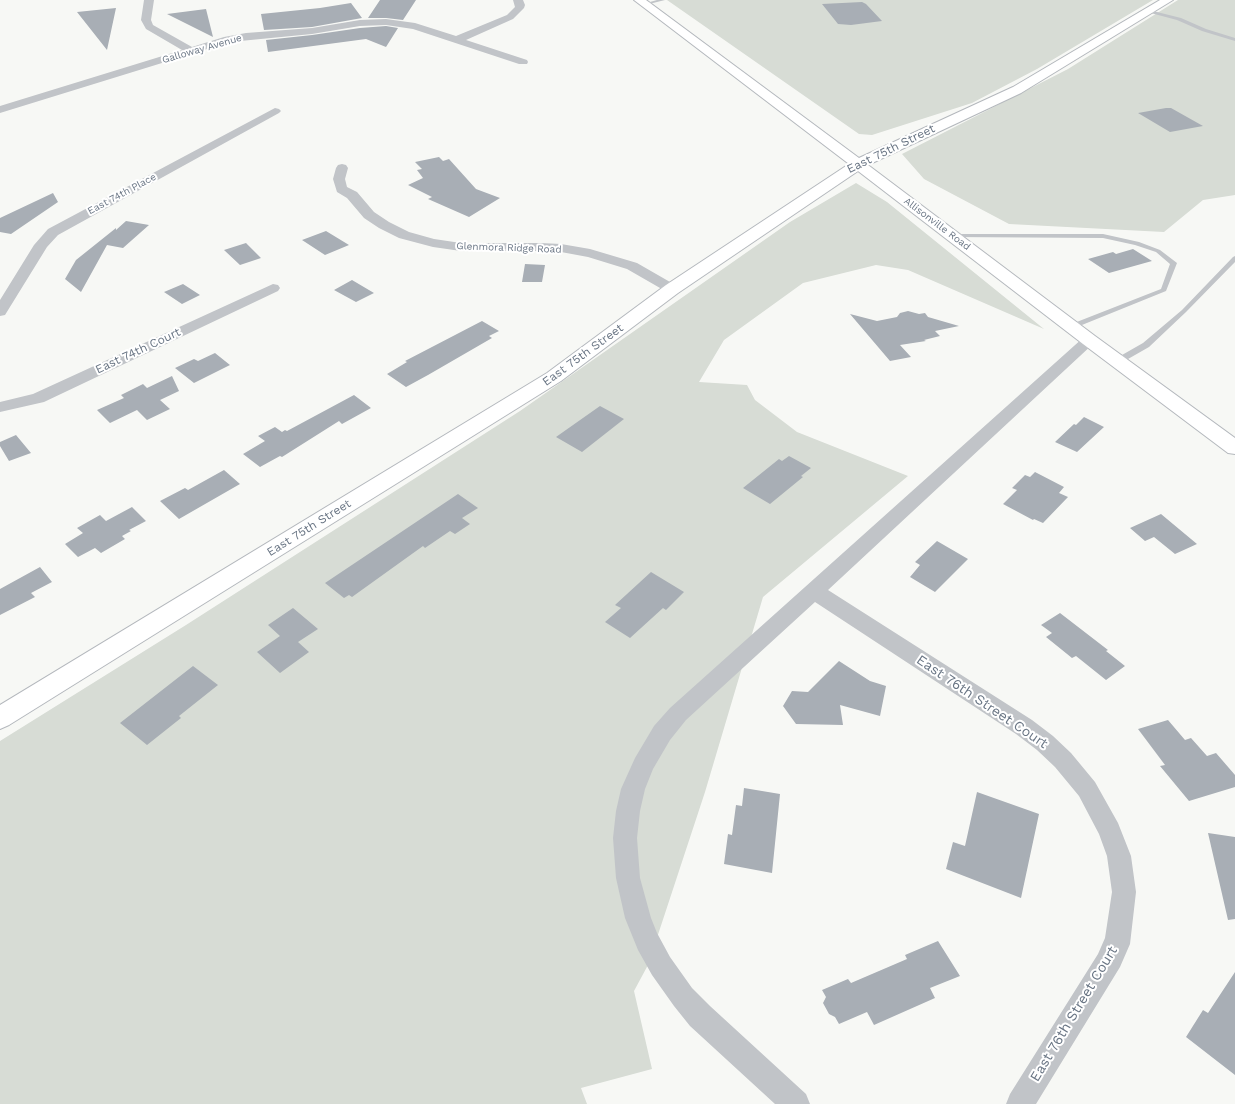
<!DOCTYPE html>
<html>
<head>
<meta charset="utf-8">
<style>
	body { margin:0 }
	canvas { display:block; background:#f7f8f5 }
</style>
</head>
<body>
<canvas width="1235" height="1104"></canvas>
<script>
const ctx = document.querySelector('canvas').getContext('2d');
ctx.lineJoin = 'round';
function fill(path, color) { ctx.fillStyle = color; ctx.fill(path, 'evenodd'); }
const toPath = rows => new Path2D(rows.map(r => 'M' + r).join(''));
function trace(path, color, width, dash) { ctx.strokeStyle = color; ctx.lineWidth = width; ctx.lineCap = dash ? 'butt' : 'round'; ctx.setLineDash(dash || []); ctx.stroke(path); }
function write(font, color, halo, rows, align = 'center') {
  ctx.font = font + ' "Work Sans",sans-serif'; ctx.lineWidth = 4; ctx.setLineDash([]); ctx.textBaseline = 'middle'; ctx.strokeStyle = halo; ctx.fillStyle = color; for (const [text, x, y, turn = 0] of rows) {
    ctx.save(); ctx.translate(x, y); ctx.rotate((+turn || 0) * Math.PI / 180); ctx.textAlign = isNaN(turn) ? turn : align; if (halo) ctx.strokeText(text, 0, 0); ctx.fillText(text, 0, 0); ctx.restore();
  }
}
fill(toPath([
	[667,0,1153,0,1037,69,972,103,872,135,859,134],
	[1178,0,1235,0,1235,195,1203,200,1164,232,1009,224,924,179,902,154,1068,69],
	[856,183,887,202,1044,329,908,270,876,265,803,283,724,340,699,382,747,385,755,400,797,432,908,476,763,597,705,792,648,965,634,991,652,1069,581,1088,587,1104,0,1104,0,741,186,625,520,411,790,222]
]), '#d7dcd5');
fill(toPath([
	[380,0,416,0,403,20,386,18,368,18],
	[862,2,866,4,882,21,851,25,838,24,822,4],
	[351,3,362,18,312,27,264,30,261,14,320,8],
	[116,8,107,50,77,12],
	[206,9,213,37,167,14],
	[386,26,398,28,386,47,366,39,268,52,266,40,312,35,360,28],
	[1166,108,1171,108,1203,126,1170,132,1138,113],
	[439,157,443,161,449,159,476,189,500,198,469,217,428,199,432,197,408,185,423,178,417,170,422,169,415,162],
	[53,193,58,202,11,234,0,232,0,218],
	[126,221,149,225,123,248,107,245,81,292,65,279,76,260,116,228,116,230],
	[326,231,349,245,325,255,302,240],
	[246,243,261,258,240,265,224,250],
	[1133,249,1152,261,1109,273,1088,259,1113,252,1116,254],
	[525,264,545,265,542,282,522,282],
	[352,280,374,293,356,302,334,290],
	[183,284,200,295,182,304,164,292],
	[908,311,919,314,925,313,928,317,959,326,935,331,940,336,924,340,926,341,900,345,911,357,890,361,850,314,877,321,897,317,900,313],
	[482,321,499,331,489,336,492,338,428,375,406,387,387,374,407,362,405,361],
	[215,353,230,365,194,383,175,368,194,359,198,361],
	[172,376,179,391,160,400,170,409,147,420,137,410,110,423,97,410,124,398,121,395,143,384,147,388],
	[354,395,371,408,342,424,339,421,282,457,280,456,260,467,243,454,265,441,258,436,275,427,282,432,285,430,287,431],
	[600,406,624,419,582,452,556,437],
	[1084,417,1104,427,1077,452,1055,442,1074,424,1076,425],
	[16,435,31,453,9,461,0,446,0,442],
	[789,456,811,468,801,476,803,477,770,504,743,488,779,459,782,461],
	[224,470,240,484,179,519,160,501,185,488,188,490],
	[1035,472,1064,487,1059,493,1068,497,1043,523,1034,519,1033,520,1003,504,1017,490,1012,488,1025,475,1030,477],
	[458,494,478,508,462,518,470,524,455,534,450,531,425,548,423,546,352,597,349,595,344,598,325,583],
	[132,507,146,521,129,530,131,531,122,536,125,539,101,553,95,548,78,557,65,544,83,533,77,528,100,515,106,521],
	[1161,514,1197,544,1175,554,1154,537,1145,541,1130,528],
	[937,541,968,559,935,592,910,577,920,565,915,562],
	[40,567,52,582,31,593,35,597,0,615,0,589],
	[651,572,684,592,666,610,663,608,630,638,605,622,621,608,615,605],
	[293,608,318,629,298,642,309,652,280,673,257,652,280,636,268,625],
	[1060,613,1108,650,1106,651,1125,666,1106,680,1076,656,1072,658,1046,637,1052,633,1041,625],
	[839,661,870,681,886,686,880,716,840,705,843,725,796,724,783,706,792,691,808,692],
	[193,666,218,685,179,716,181,718,147,745,120,723],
	[1168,720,1185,740,1191,738,1207,756,1216,753,1235,775,1235,787,1189,801,1160,766,1165,765,1138,729],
	[744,788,780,794,772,873,724,864,728,834,732,835,736,805,742,806],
	[977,792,1039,814,1021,898,946,869,953,842,965,846],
	[1208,833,1235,837,1235,919,1228,920],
	[938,941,960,976,930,988,935,998,874,1025,867,1012,839,1024,835,1017,829,1014,823,1003,826,997,822,990,848,979,851,983,907,959,905,955],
	[1235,972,1235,1075,1186,1037,1203,1010,1208,1013]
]), '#a8aeb5');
const secondary = toPath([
	[634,0,646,0,859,158,1013,87,1160,0,1173,0,1021,93,868,165,1095,336,1235,438,1235,454,1228,453,1083,344,858,171,678,293,561,381,9,725,0,729,0,705,547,373,666,285,849,164,634,0]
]);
trace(secondary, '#b4b8bd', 2);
fill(toPath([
	[657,0,665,0,645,5,643,4,657,0],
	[1149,10,1181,18,1206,29,1235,38,1235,41,1202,31,1177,20,1147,12,1149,10],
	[952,234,1103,234,1139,242,1160,250,1177,263,1166,291,1072,329,1068,327,1069,325,1161,289,1170,264,1156,252,1135,245,1103,238,950,237,949,236,952,234],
	[1235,256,1235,262,1186,312,1149,347,1121,363,1115,363,1115,359,1143,343,1182,310,1233,257,1235,256]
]), '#c1c4c8');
fill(toPath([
	[144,0,154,0,151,20,153,25,192,47,224,37,246,33,312,28,360,20,386,19,415,23,456,36,507,15,515,7,513,0,523,0,525,5,524,8,513,19,466,40,527,60,528,62,527,64,519,64,413,29,386,25,360,26,312,34,230,42,0,113,0,106,182,50,146,29,141,20,144,0],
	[275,108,279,109,281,111,279,113,58,235,47,247,5,315,0,316,0,300,34,245,48,229,275,108],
	[342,164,346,165,348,168,345,179,347,187,357,192,374,212,389,222,409,232,434,239,461,243,540,243,561,244,590,249,637,263,677,286,679,289,677,292,672,293,667,292,627,269,588,257,561,252,540,251,461,251,433,247,399,238,379,228,364,218,347,198,337,192,333,179,336,168,338,165,342,164],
	[273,284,278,285,280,288,278,291,44,402,0,412,0,402,33,394,273,284],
	[1089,335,1094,337,1097,340,1094,343,828,590,1032,720,1053,736,1071,753,1095,782,1118,823,1131,856,1136,892,1130,944,1120,967,1036,1104,1006,1104,1010,1094,1098,954,1105,938,1112,892,1107,856,1099,834,1079,796,1055,767,1037,750,1016,734,815,602,686,720,670,740,653,769,645,789,640,811,637,838,640,878,651,918,657,933,670,957,692,988,710,1006,806,1094,810,1104,775,1104,690,1026,674,1006,652,975,638,950,625,918,616,878,613,838,616,811,621,789,635,758,654,726,670,708,1084,337,1089,335]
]), '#c1c4c8');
fill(secondary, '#fff');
write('10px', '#697584', '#fff', [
	["Galloway Avenue",202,49,-16],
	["East 74th Place",122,194,-28],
	["Allisonville Road",937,224,37],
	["Glenmora Ridge Road",509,248,2]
]);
write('12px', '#697584', '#fff', [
	["East 75th Street",891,149,-26],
	["East 74th Court",138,351,-25],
	["East 75th Street",583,355,-36],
	["East 75th Street",309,528,-32]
]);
write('14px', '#697584', '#fff', [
	["East 76th Street Court",982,702,34],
	["East 76th Street Court",1074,1014,-59]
]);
</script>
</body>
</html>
